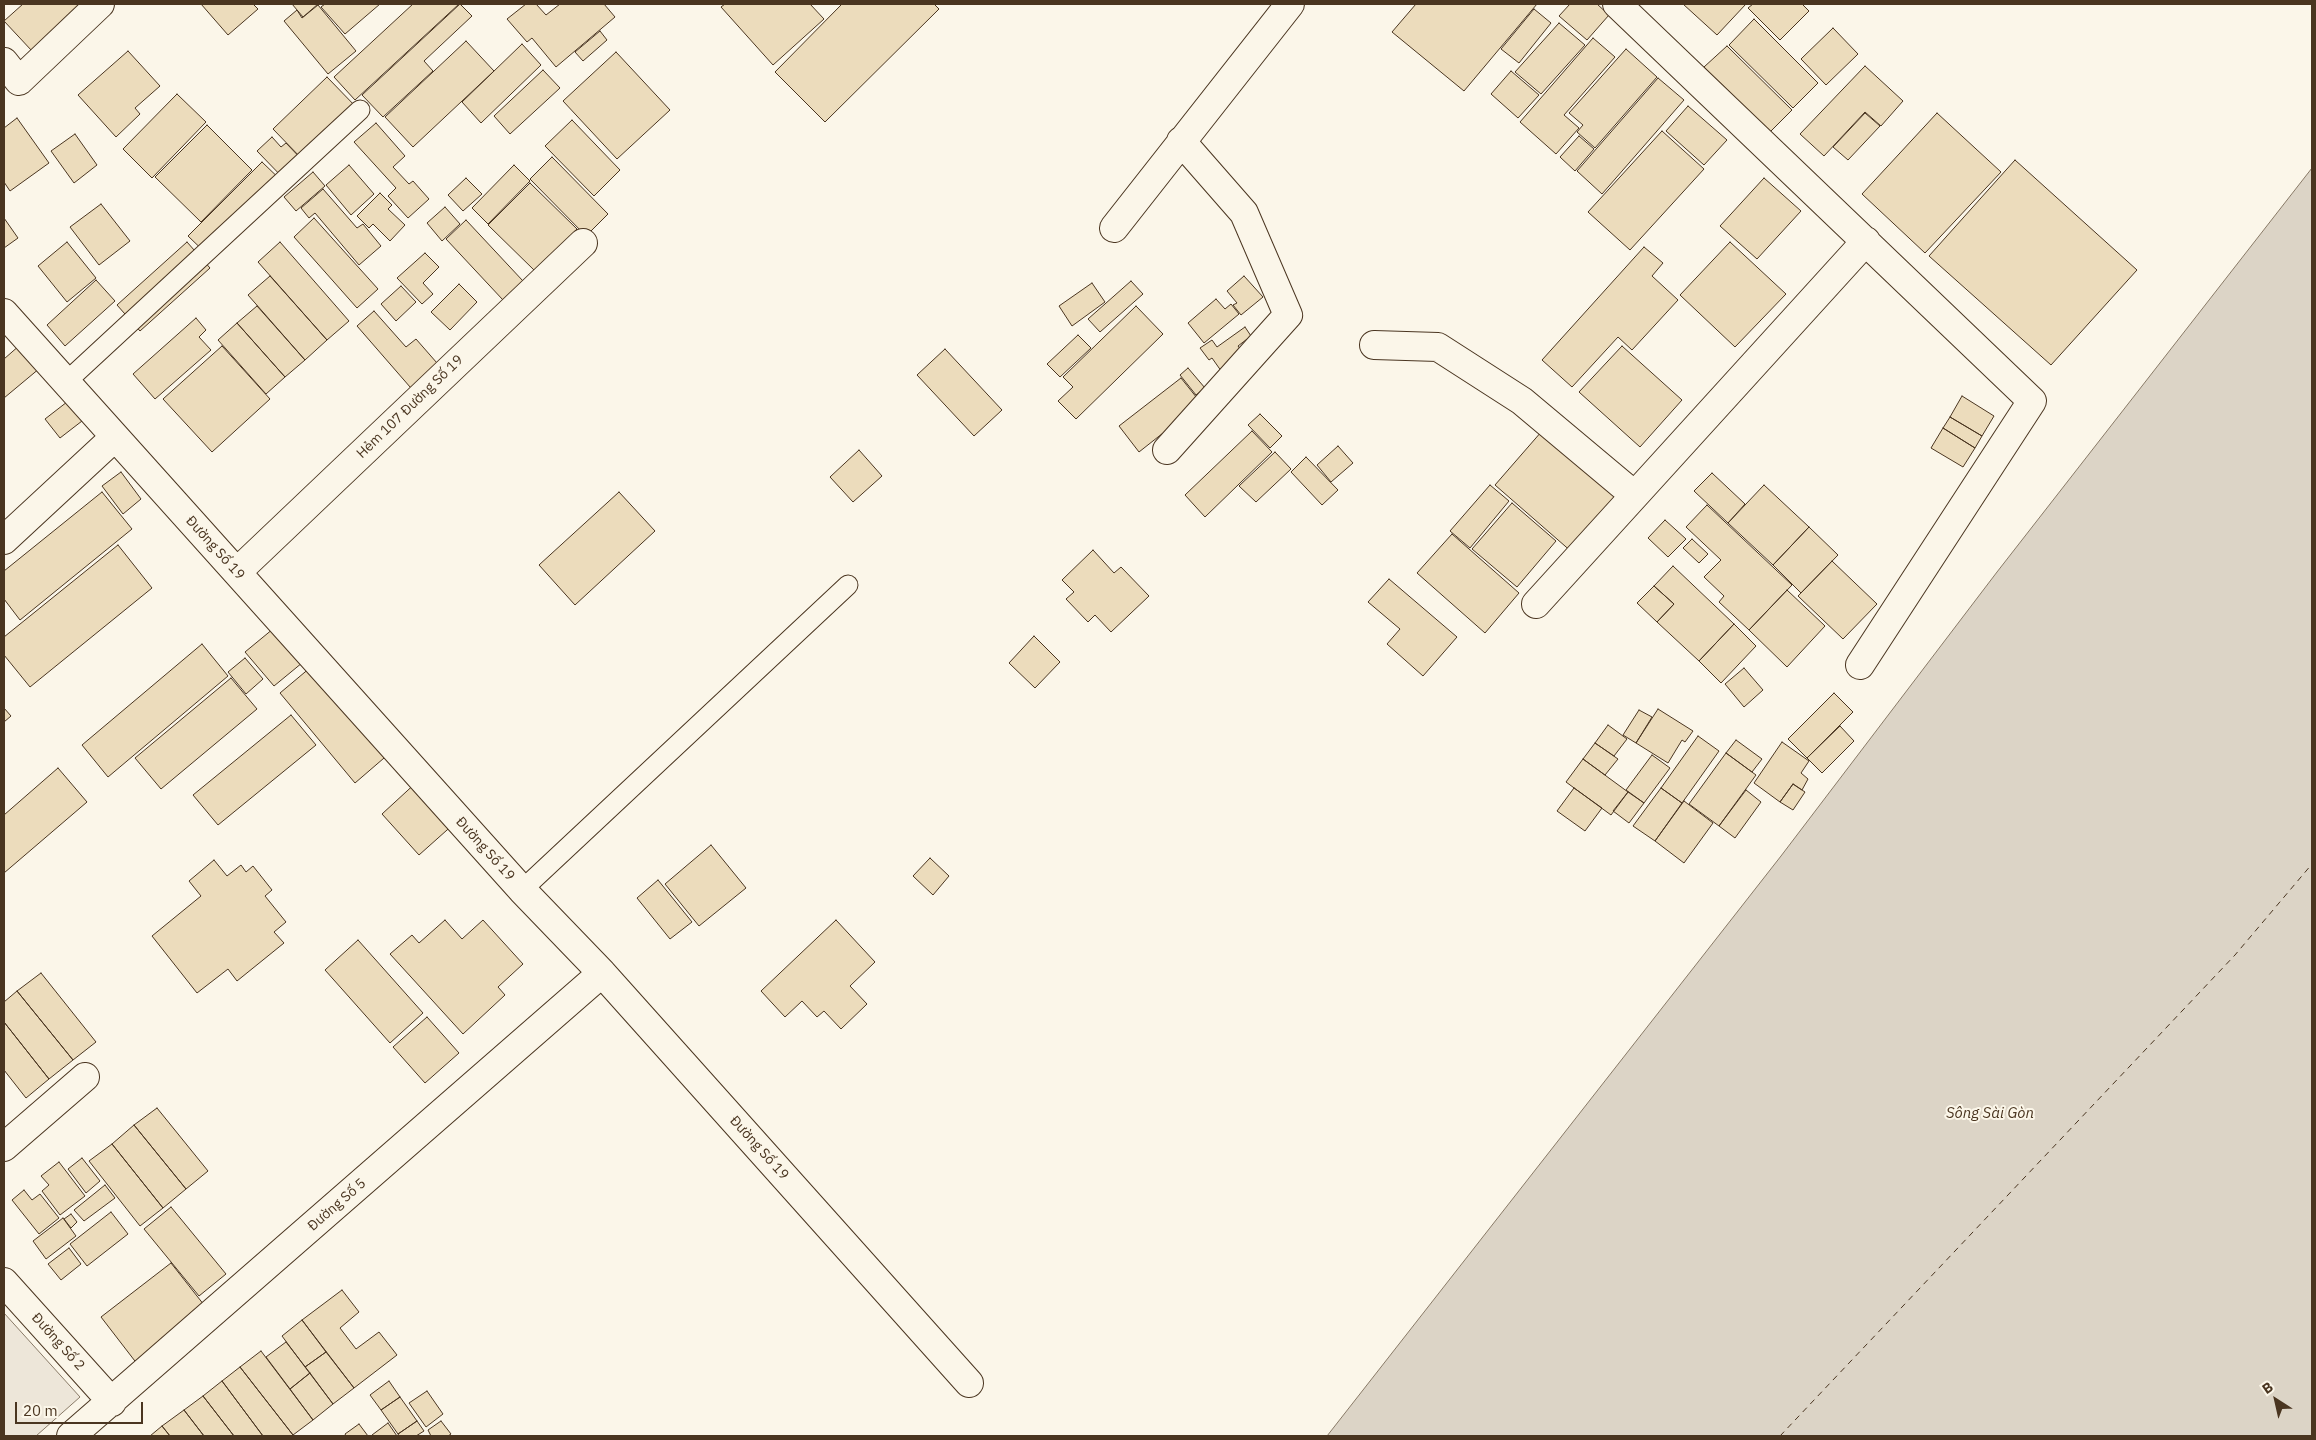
<!DOCTYPE html>
<html>
<head>
<meta charset="utf-8">
<style>
	body { margin:0 }
	#map { position:relative; width:2316px; height:1440px; overflow:hidden; background:#fbf6e9; font-family:"IBM Plex Sans",sans-serif }
	canvas { display:block }
	.frame { position:absolute; inset:0; border:5px solid #4a3520; pointer-events:none }
	.north { position:absolute; left:2251px; top:1375px; width:50px; height:50px; -webkit-text-stroke:4px #fbf6e9; paint-order:stroke; rotate:325deg; font-size:14px; font-weight:700; line-height:20px; text-align:center; color:#4a3520 }
	.north::after { content:''; display:block; margin:auto; width:18px; height:22px; background:#4a3520; clip-path:polygon(50% 0,100% 100%,50% 72%,0 100%) }
	.scale { position:absolute; left:15px; top:1402px; width:128px; height:22px; box-sizing:border-box; border:2px solid #4a3520; border-top:0; padding-left:6px; font-size:15px; line-height:18px; white-space:nowrap; color:#4a3520; -webkit-text-stroke:4px #fbf6e9; paint-order:stroke }
</style>
</head>
<body>
<div id="map">
<canvas width="2316" height="1440"></canvas>
<div class="frame"></div>
<div class="north">B</div>
<div class="scale">20 m</div>
</div>
<script>
const ctx = document.querySelector('canvas').getContext('2d');
ctx.lineJoin = 'round';
function fill(path, color) { ctx.fillStyle = color; ctx.fill(path, 'evenodd'); }
const toPath = rows => new Path2D(rows.map(r => 'M' + r).join(''));
function trace(path, color, width, dash) { ctx.strokeStyle = color; ctx.lineWidth = width; ctx.lineCap = dash ? 'butt' : 'round'; ctx.setLineDash(dash || []); ctx.stroke(path); }
function write(font, color, halo, rows, align = 'center') {
  ctx.font = font + ' "IBM Plex Sans",sans-serif'; ctx.lineWidth = 4; ctx.setLineDash([]); ctx.textBaseline = 'middle'; ctx.strokeStyle = halo; ctx.fillStyle = color; for (const [text, x, y, turn = 0] of rows) {
    ctx.save(); ctx.translate(x, y); ctx.rotate((+turn || 0) * Math.PI / 180); ctx.textAlign = isNaN(turn) ? turn : align; if (halo) ctx.strokeText(text, 0, 0); ctx.fillText(text, 0, 0); ctx.restore();
  }
}
const green = toPath([
	[4,1313,80,1397,36,1436,4,1436,4,1313]
]);
fill(green, '#ede6d9');
trace(green, '#887966', 1);
const water = toPath([
	[2312,168,2312,1436,1327,1436,1781,856,1997,572,2312,168]
]);
fill(water, '#dcd4c6');
trace(water, '#887966', 1);
trace(toPath([
	[1780,1436,2235,955,2312,864]
]), '#4a3520', 1, [6, 5]);
const building = toPath([
	[23,4,83,4,32,51,4,21,23,4],
	[201,4,253,4,258,9,228,35,201,4],
	[292,4,318,4,303,17,292,4],
	[325,4,380,4,345,34,321,7,325,4],
	[413,4,459,4,355,100,334,77,413,4],
	[460,4,472,16,424,61,433,71,383,117,362,95,460,4],
	[526,4,536,4,546,15,560,4,604,4,615,17,556,67,532,38,527,42,507,19,526,4],
	[725,4,810,4,824,19,773,65,721,7,725,4],
	[842,4,934,4,939,9,825,122,775,72,842,4],
	[1416,4,1537,4,1464,91,1392,32,1416,4],
	[1570,4,1597,4,1609,15,1587,40,1559,16,1570,4],
	[1683,4,1746,4,1717,35,1683,4],
	[1753,4,1802,4,1809,11,1780,40,1748,8,1753,4],
	[318,5,356,51,328,74,284,21,297,10,302,18,318,5],
	[1534,9,1551,23,1519,63,1501,49,1534,9],
	[1754,19,1818,83,1793,108,1729,45,1754,19],
	[1559,23,1585,45,1541,94,1515,72,1559,23],
	[1833,28,1858,54,1826,85,1801,59,1833,28],
	[600,31,607,40,583,61,575,52,600,31],
	[1593,38,1615,57,1564,115,1579,128,1556,154,1520,122,1593,38],
	[466,41,494,71,413,147,385,117,466,41],
	[522,44,541,65,481,123,462,102,522,44],
	[1727,46,1792,110,1770,132,1704,67,1727,46],
	[1626,49,1657,77,1595,148,1577,132,1583,125,1569,113,1626,49],
	[128,51,160,86,135,108,140,114,116,137,78,95,128,51],
	[616,52,670,110,617,159,563,101,616,52],
	[1865,66,1903,101,1881,126,1865,112,1824,156,1800,134,1865,66],
	[543,70,560,88,510,134,494,116,543,70],
	[1511,71,1539,95,1518,118,1491,94,1511,71],
	[327,77,358,109,304,161,273,129,327,77],
	[1658,78,1684,100,1602,194,1577,171,1658,78],
	[177,94,206,122,152,178,123,149,177,94],
	[1688,106,1727,140,1704,165,1666,131,1688,106],
	[1865,113,1880,126,1848,160,1833,147,1865,113],
	[1937,113,2001,172,1925,253,1862,194,1937,113],
	[17,118,49,163,10,191,4,182,4,128,17,118],
	[572,120,620,170,594,196,545,146,572,120],
	[376,123,405,156,393,167,409,184,413,181,429,199,408,218,388,196,396,188,354,142,376,123],
	[207,125,252,170,201,222,155,177,207,125],
	[1662,131,1704,169,1630,250,1588,212,1662,131],
	[75,134,97,165,74,183,51,151,75,134],
	[1579,136,1594,149,1575,171,1560,157,1579,136],
	[272,137,281,147,286,143,307,165,288,183,257,151,272,137],
	[552,157,608,214,586,236,530,179,552,157],
	[2015,160,2137,270,2051,365,1929,256,2015,160],
	[262,162,286,185,212,259,188,236,262,162],
	[349,165,374,194,351,215,326,185,349,165],
	[514,165,530,181,488,224,472,208,514,165],
	[313,172,325,186,296,211,284,197,313,172],
	[466,178,482,194,463,211,448,195,466,178],
	[1764,178,1801,211,1757,259,1720,226,1764,178],
	[530,183,577,229,535,271,488,225,530,183],
	[323,189,357,228,363,224,381,246,359,265,315,213,309,218,301,208,323,189],
	[380,193,392,205,388,209,405,225,390,241,373,224,369,228,357,216,380,193],
	[101,204,130,241,99,265,70,227,101,204],
	[445,207,460,224,442,241,427,223,445,207],
	[4,218,18,238,4,248,4,218],
	[314,218,378,289,357,308,294,237,314,218],
	[466,220,523,281,503,300,446,239,466,220],
	[67,242,96,278,67,302,38,266,67,242],
	[187,242,210,268,140,331,117,305,187,242],
	[280,242,349,321,327,340,258,262,280,242],
	[1730,242,1786,294,1735,347,1680,295,1730,242],
	[1644,247,1663,263,1652,276,1678,300,1632,350,1618,337,1572,387,1542,360,1644,247],
	[425,253,439,267,423,283,433,294,422,304,397,278,425,253],
	[270,276,327,340,305,360,248,295,270,276],
	[1244,276,1263,297,1241,315,1233,305,1237,303,1227,291,1244,276],
	[96,280,115,301,65,346,47,325,96,280],
	[1131,281,1143,294,1100,332,1088,319,1131,281],
	[1092,283,1105,302,1072,326,1059,306,1092,283],
	[459,284,477,302,450,330,431,312,459,284],
	[401,286,416,302,396,321,381,304,401,286],
	[1216,299,1225,309,1231,304,1239,314,1204,343,1188,323,1216,299],
	[257,306,305,360,285,377,237,323,257,306],
	[1136,306,1163,334,1076,419,1058,401,1073,387,1063,377,1136,306],
	[374,311,406,347,416,339,444,371,417,395,357,326,374,311],
	[196,318,206,330,199,337,211,350,155,399,133,374,196,318],
	[237,323,285,377,266,394,218,340,237,323],
	[1245,327,1251,336,1238,346,1247,358,1224,375,1212,358,1209,360,1200,348,1212,340,1217,347,1245,327],
	[1078,335,1091,348,1060,377,1047,364,1078,335],
	[20,345,40,368,4,398,4,359,20,345],
	[222,346,270,399,212,452,163,399,222,346],
	[1622,346,1682,400,1640,447,1579,392,1622,346],
	[945,349,1002,410,974,436,917,375,945,349],
	[1188,368,1205,388,1196,395,1180,375,1188,368],
	[1181,378,1201,403,1139,452,1119,426,1181,378],
	[1962,396,1994,416,1982,436,1950,417,1962,396],
	[67,402,82,421,60,438,45,419,67,402],
	[1260,414,1282,436,1270,448,1248,425,1260,414],
	[1950,417,1982,436,1975,448,1943,428,1950,417],
	[1943,428,1975,448,1963,467,1931,448,1943,428],
	[1252,431,1272,452,1205,517,1185,495,1252,431],
	[1542,431,1620,499,1573,553,1495,485,1542,431],
	[1338,446,1353,463,1331,482,1317,465,1338,446],
	[859,450,882,476,853,502,830,477,859,450],
	[1275,452,1291,469,1256,502,1239,486,1275,452],
	[1306,457,1338,490,1322,505,1291,472,1306,457],
	[121,472,141,499,123,514,102,486,121,472],
	[1712,473,1745,504,1728,523,1694,491,1712,473],
	[1490,485,1509,501,1470,548,1450,531,1490,485],
	[1764,485,1809,527,1773,565,1728,523,1764,485],
	[102,492,132,529,20,620,4,599,4,571,102,492],
	[619,492,655,531,575,605,539,565,619,492],
	[1512,503,1556,541,1517,587,1472,549,1512,503],
	[1707,505,1792,585,1749,630,1719,602,1724,596,1704,577,1721,560,1686,527,1707,505],
	[1665,520,1686,539,1668,557,1648,538,1665,520],
	[1809,527,1838,555,1801,593,1773,565,1809,527],
	[1452,534,1519,593,1485,633,1417,573,1452,534],
	[1692,539,1708,554,1699,563,1683,548,1692,539],
	[118,545,152,588,30,687,4,655,4,637,118,545],
	[1093,550,1114,573,1121,567,1149,596,1111,632,1095,615,1088,622,1066,599,1074,592,1062,580,1093,550],
	[1832,561,1877,604,1843,639,1798,596,1832,561],
	[1673,566,1734,624,1699,661,1657,622,1674,604,1654,586,1673,566],
	[1389,579,1457,637,1423,676,1387,644,1400,629,1368,602,1389,579],
	[1654,586,1674,604,1657,622,1637,603,1654,586],
	[1787,590,1825,626,1787,667,1749,630,1787,590],
	[279,624,308,658,274,686,245,652,279,624],
	[1734,624,1756,646,1721,683,1699,661,1734,624],
	[1034,636,1060,662,1035,688,1009,663,1034,636],
	[202,644,228,676,108,777,82,745,202,644],
	[245,658,263,679,246,694,228,672,245,658],
	[317,662,391,752,355,783,280,693,317,662],
	[1744,668,1763,690,1744,707,1725,684,1744,668],
	[231,678,257,709,161,789,135,758,231,678],
	[1834,693,1853,712,1807,758,1788,739,1834,693],
	[4,708,11,716,4,722,4,708],
	[1658,709,1693,731,1685,742,1682,740,1668,763,1636,743,1658,709],
	[1639,710,1652,717,1636,743,1623,735,1639,710],
	[291,715,316,745,218,825,193,795,291,715],
	[1608,725,1627,739,1614,756,1595,743,1608,725],
	[1840,726,1854,741,1822,773,1807,758,1840,726],
	[1698,736,1719,751,1682,803,1661,788,1698,736],
	[1736,740,1762,759,1752,772,1726,753,1736,740],
	[1782,742,1809,761,1801,773,1808,779,1802,790,1793,784,1780,802,1754,783,1782,742],
	[1595,743,1618,759,1605,775,1583,759,1595,743],
	[1726,753,1756,775,1719,826,1689,804,1726,753],
	[1652,755,1670,768,1644,803,1626,790,1652,755],
	[1583,759,1628,792,1611,815,1566,782,1583,759],
	[58,768,87,802,4,873,4,815,58,768],
	[419,780,456,822,419,855,382,814,419,780],
	[1793,784,1805,792,1793,810,1780,802,1793,784],
	[1574,788,1602,808,1585,831,1557,811,1574,788],
	[1661,788,1682,803,1655,841,1633,826,1661,788],
	[1746,790,1761,802,1735,838,1719,826,1746,790],
	[1628,792,1644,803,1629,823,1613,811,1628,792],
	[1684,801,1713,823,1684,863,1655,841,1684,801],
	[711,845,746,888,699,926,665,884,711,845],
	[930,858,949,876,933,895,913,876,930,858],
	[214,860,227,876,241,865,246,872,253,866,272,890,265,896,286,922,274,932,284,943,237,981,228,969,197,993,152,936,201,896,189,881,214,860],
	[658,880,692,922,670,939,637,898,658,880],
	[445,920,462,939,483,920,523,964,498,987,505,995,463,1034,390,954,412,935,419,943,445,920],
	[836,920,875,962,850,986,867,1004,841,1029,824,1011,817,1017,802,1001,785,1017,761,991,836,920],
	[358,940,423,1013,390,1043,325,970,358,940],
	[41,973,96,1042,73,1060,17,991,41,973],
	[17,991,73,1060,49,1079,4,1022,4,1002,17,991],
	[427,1017,459,1053,425,1083,393,1047,427,1017],
	[4,1022,49,1079,26,1098,4,1070,4,1022],
	[157,1108,208,1171,186,1189,134,1125,157,1108],
	[134,1125,186,1189,163,1208,112,1144,134,1125],
	[112,1144,163,1208,140,1226,89,1161,112,1144],
	[82,1158,100,1181,86,1193,68,1169,82,1158],
	[59,1162,85,1196,60,1215,42,1191,49,1185,41,1176,59,1162],
	[105,1185,115,1198,84,1221,74,1210,105,1185],
	[24,1190,32,1200,40,1194,59,1218,39,1234,12,1200,24,1190],
	[171,1207,226,1274,199,1296,144,1229,171,1207],
	[111,1212,128,1234,87,1266,70,1244,111,1212],
	[71,1214,77,1222,71,1228,64,1219,71,1214],
	[63,1218,76,1236,46,1259,33,1241,63,1218],
	[69,1248,81,1264,61,1280,48,1264,69,1248],
	[171,1263,208,1310,138,1365,101,1317,171,1263],
	[342,1290,359,1312,340,1328,356,1349,379,1332,397,1355,354,1388,302,1320,342,1290],
	[302,1320,326,1352,305,1367,282,1336,302,1320],
	[286,1342,310,1373,290,1389,266,1357,286,1342],
	[261,1351,313,1420,293,1435,240,1367,261,1351],
	[326,1352,354,1388,333,1404,305,1367,326,1352],
	[240,1367,293,1435,291,1436,263,1436,222,1381,240,1367],
	[310,1373,333,1404,313,1420,290,1389,310,1373],
	[222,1381,263,1436,234,1436,203,1396,222,1381],
	[389,1381,400,1397,381,1410,370,1395,389,1381],
	[427,1391,443,1414,426,1427,409,1403,427,1391],
	[203,1396,234,1436,204,1436,184,1410,203,1396],
	[400,1397,417,1421,398,1434,381,1410,400,1397],
	[184,1410,204,1436,170,1436,162,1426,184,1410],
	[417,1421,424,1431,416,1436,399,1436,398,1434,417,1421],
	[441,1421,451,1434,448,1436,431,1436,428,1430,441,1421],
	[388,1423,397,1436,372,1436,372,1435,388,1423],
	[359,1424,368,1436,346,1436,345,1434,359,1424],
	[162,1426,170,1436,150,1436,162,1426]
]);
fill(building, '#ecdcbc');
trace(building, '#4a3520', 1);
const lane = toPath([
	[66,382,360,110],
	[522,890,848,585]
]);
const street = toPath([
	[1617,4,2032,401,1860,665],
	[4,62,19,81,100,4],
	[1114,228,1290,4],
	[4,313,522,890,602,973,969,1383],
	[1374,345,1438,347,1522,401,1633,494],
	[1167,450,1288,315,1244,213,1181,141],
	[4,540,115,437],
	[237,572,583,243],
	[1536,604,1866,241],
	[4,1147,85,1077],
	[4,1282,112,1402],
	[71,1436,602,973]
]);
trace(lane, '#4a3520', 21);
trace(street, '#4a3520', 30);
trace(lane, '#fbf6e9', 19);
trace(street, '#fbf6e9', 28);
write('14px', '#4a3520', '#fbf6e9', [
	["Hẻm 107 Đường Số 19",410,407,-44],
	["Đường Số 19",215,548,48],
	["Đường Số 19",485,849,48],
	["Đường Số 19",759,1148,48],
	["Đường Số 5",337,1205,-41],
	["Đường Số 2",58,1342,48]
]);
write('italic 15px', '#4a3520', '#fbf6e9', [
	["Sông Sài Gòn",1990,1114]
]);
</script>
</body>
</html>
